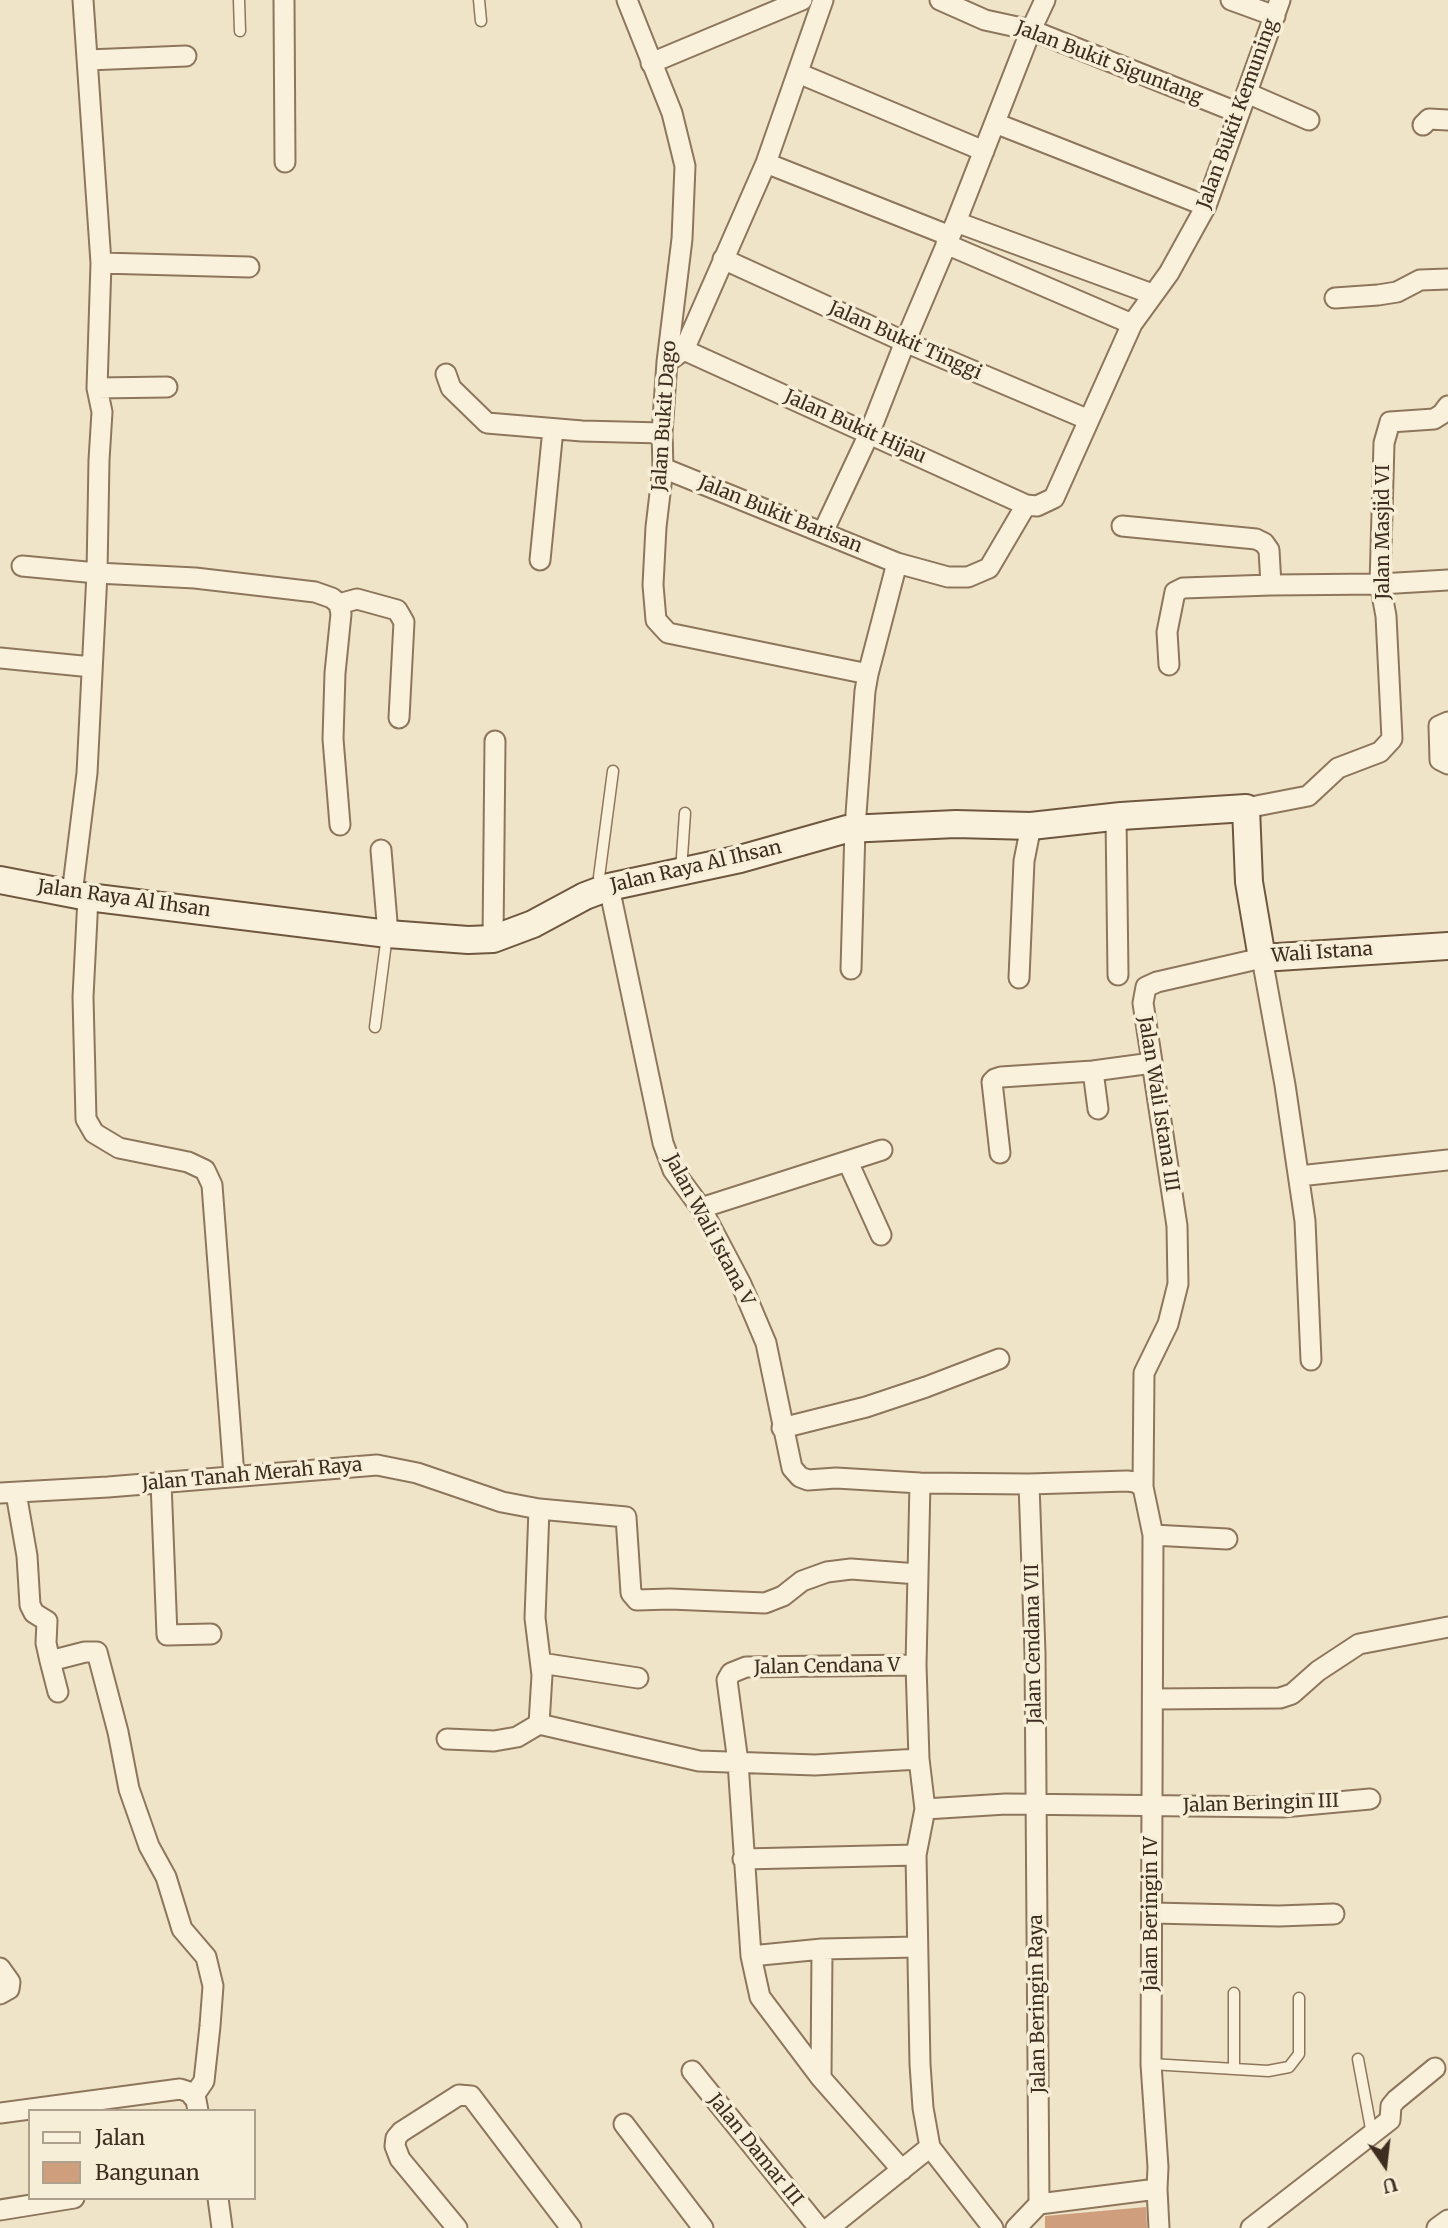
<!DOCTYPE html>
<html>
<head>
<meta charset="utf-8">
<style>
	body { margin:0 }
	#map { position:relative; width:1448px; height:2228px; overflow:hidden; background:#f0e4c8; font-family:Merriweather,serif }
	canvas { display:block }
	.legend { position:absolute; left:28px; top:2109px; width:228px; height:91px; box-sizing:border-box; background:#f7eed8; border:2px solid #ada18e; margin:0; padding:9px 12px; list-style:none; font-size:21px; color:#3d2e20 }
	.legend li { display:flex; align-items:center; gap:14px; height:35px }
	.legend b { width:35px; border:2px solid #ada18e }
	.north { position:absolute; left:1350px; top:2130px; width:70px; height:70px; -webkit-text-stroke:5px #f7eed8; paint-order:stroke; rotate:166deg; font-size:19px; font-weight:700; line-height:28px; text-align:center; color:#3d2e20 }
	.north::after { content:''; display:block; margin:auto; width:24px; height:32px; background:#3d2e20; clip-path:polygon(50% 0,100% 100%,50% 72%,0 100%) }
</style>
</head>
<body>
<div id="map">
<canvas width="1448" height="2228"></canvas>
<ul class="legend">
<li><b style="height:9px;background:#faf1dc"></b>Jalan</li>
<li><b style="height:19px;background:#cf9f7d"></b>Bangunan</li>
</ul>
<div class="north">U</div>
</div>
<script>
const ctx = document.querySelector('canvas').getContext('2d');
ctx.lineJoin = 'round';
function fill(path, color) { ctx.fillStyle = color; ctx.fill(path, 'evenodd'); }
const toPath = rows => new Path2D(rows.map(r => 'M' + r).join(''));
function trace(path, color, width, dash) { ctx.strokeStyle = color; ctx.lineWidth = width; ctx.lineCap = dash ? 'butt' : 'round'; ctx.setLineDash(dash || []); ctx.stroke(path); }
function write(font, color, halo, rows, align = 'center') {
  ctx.font = font + ' Merriweather,serif'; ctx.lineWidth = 7; ctx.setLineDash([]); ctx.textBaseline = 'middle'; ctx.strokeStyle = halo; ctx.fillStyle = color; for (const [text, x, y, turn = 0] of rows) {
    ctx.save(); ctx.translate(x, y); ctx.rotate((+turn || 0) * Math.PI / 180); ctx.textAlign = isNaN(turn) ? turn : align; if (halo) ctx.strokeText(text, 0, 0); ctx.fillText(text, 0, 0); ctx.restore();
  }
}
fill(toPath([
	[1146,2207,1147,2228,1045,2228,1045,2216]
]), '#cf9f7d');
const lane = toPath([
	[239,0,240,31],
	[479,0,481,21],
	[681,871,685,813],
	[599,877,613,771],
	[375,1027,387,935],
	[1358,2059,1372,2134],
	[1151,2064,1268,2071,1289,2067,1299,2054,1299,1998],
	[1234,2068,1234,1993]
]);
const street = toPath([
	[284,0,285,162],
	[627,0,672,113,685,166,682,239,667,362,662,433,663,468,656,527,653,585,656,620,668,633,868,674],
	[940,0,985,20,1031,30,1239,113],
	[1231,0,1275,16],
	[88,60,186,56],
	[651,63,802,0],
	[798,73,984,151],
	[1247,93,1309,120],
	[995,123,1206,206],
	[1423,125,1429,119,1448,120],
	[766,163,950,236],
	[956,222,1152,294],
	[946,244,1132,324],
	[723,259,905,342,1089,420],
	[101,263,249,267],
	[1335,298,1378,295,1397,292,1420,280,1448,279],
	[684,350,1026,505],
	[667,362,684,350,766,163,823,0],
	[446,374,451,388,487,423,582,431,662,433],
	[97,388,167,387],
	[663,468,897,563,948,577,968,577,989,568,1026,505,1037,506,1054,498,1132,324,1169,273,1206,206,1280,0],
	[1122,526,1256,539,1264,543,1269,550,1271,585,1380,584,1448,580],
	[823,532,869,434,905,342,956,222,1031,30,1045,0],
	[540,560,553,429],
	[22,566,97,573,195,578,315,592,332,598,339,604,341,614,335,673,333,739,340,825],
	[339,604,357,599,397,610,400,615,404,622,399,718],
	[0,658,92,667],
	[1169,665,1167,632,1175,592,1183,588,1271,585],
	[1448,722,1439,726,1440,760,1448,764],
	[1246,808,1308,796,1338,768,1380,752,1392,739,1386,616,1380,584,1384,443,1390,422,1434,419,1442,414,1448,406],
	[1116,817,1118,975],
	[381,850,388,934],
	[609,887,663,1143,673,1170,701,1208,741,1284,766,1343,792,1468,800,1477,808,1480,836,1478,920,1483,1029,1484,1127,1481,1135,1482,1143,1487],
	[72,894,87,773,97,573,99,460,102,412,97,388,101,263,83,0],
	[88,897,83,997,86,1119,94,1133,119,1148,188,1162,205,1170,212,1185,234,1476],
	[493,939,495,741],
	[851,969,855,828,865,691,868,674,897,563],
	[1019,978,1024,861,1031,826],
	[1093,1071,1098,1109],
	[1000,1153,992,1082,995,1079,1001,1077,1093,1071,1152,1063],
	[848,1162,881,1235],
	[1299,1176,1448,1160],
	[701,1208,882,1150],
	[782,1428,866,1407,926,1387,999,1359],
	[161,1482,167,1635,211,1634],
	[920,1483,916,1665,919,1759,925,1809,916,1855,920,2064,923,2108,930,2147,993,2228],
	[1029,1484,1035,1653,1039,2204],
	[0,1493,108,1487,377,1465,417,1473,502,1502,539,1509,626,1517,631,1593,637,1600,670,1599,765,1603,783,1596,802,1581,827,1572,851,1569,918,1574],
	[16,1493,27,1556,30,1605,34,1613,47,1621,46,1643,50,1661,85,1652,97,1652,118,1732,129,1789,149,1846,166,1877,182,1929,206,1957,213,1986,210,2026,204,2081,193,2097],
	[539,1509,535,1618,542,1675,539,1724,699,1761,815,1765,919,1759],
	[1153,1535,1227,1539],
	[50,1661,58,1692],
	[541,1663,638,1678],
	[1153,1699,1280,1698,1292,1694,1318,1671,1359,1644,1448,1627],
	[447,1739,494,1741,517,1737,539,1724],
	[925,1809,1006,1804,1283,1807,1370,1799],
	[743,1859,916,1855],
	[1153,1913,1279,1916,1334,1914],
	[822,1949,821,2078,902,2170],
	[751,1956,822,1949,917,1947],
	[0,1968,10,1982,9,1989,0,1994],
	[692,2071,819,2228],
	[821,2078,760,1997,751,1956,738,1762,727,1680,731,1673,746,1667,916,1665],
	[0,2113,180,2089,189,2092,196,2100,198,2111],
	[624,2124,703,2228],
	[1157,2189,1159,2228],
	[218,2198,222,2228],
	[0,2210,74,2198],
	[457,2228,400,2159,395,2146,396,2138,401,2132,459,2095,471,2096,571,2228],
	[829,2228,930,2147],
	[1016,2228,1039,2204,1157,2189,1158,2167,1151,2064,1153,1535,1143,1487,1144,1373,1168,1324,1178,1284,1177,1226,1143,1003,1146,987,1157,982,1262,958,1285,1085,1305,1221,1311,1360],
	[1251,2228,1390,2120,1391,2106,1396,2100,1435,2068],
	[1437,2228,1448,2220]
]);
const secondary = toPath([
	[0,880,88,897,388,934,468,940,493,939,533,924,585,896,609,887,740,859,847,829,956,824,1031,826,1121,816,1246,808,1249,882,1262,958,1448,946]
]);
trace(lane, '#8d765c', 13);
trace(street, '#8d765c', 23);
trace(secondary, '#6f573f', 30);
trace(lane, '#faf1dc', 10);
trace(street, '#faf1dc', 19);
trace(secondary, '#faf1dc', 26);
write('19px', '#3d2e20', '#f7eed8', [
	["Jalan Bukit Siguntang",1109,63,21],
	["Jalan Bukit Kemuning",1238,114,-70],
	["Jalan Bukit Tinggi",905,341,24],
	["Jalan Bukit Dago",665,416,-86],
	["Jalan Bukit Hijau",855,427,24],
	["Jalan Bukit Barisan",780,515,22],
	["Jalan Masjid VI",1384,532,-90],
	["Jalan Raya Al Ihsan",696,867,-13],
	["Jalan Raya Al Ihsan",124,899,8],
	["Wali Istana",1322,953,-4],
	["Jalan Wali Istana III",1158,1104,81],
	["Jalan Wali Istana V",709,1230,62],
	["Jalan Tanah Merah Raya",252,1475,-5],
	["Jalan Cendana VII",1034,1644,-91],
	["Jalan Cendana V",827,1667,-1],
	["Jalan Beringin III",1261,1804,-2],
	["Jalan Beringin IV",1152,1914,-90],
	["Jalan Beringin Raya",1038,2004,-91],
	["Jalan Damar III",755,2150,51]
]);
</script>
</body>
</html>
